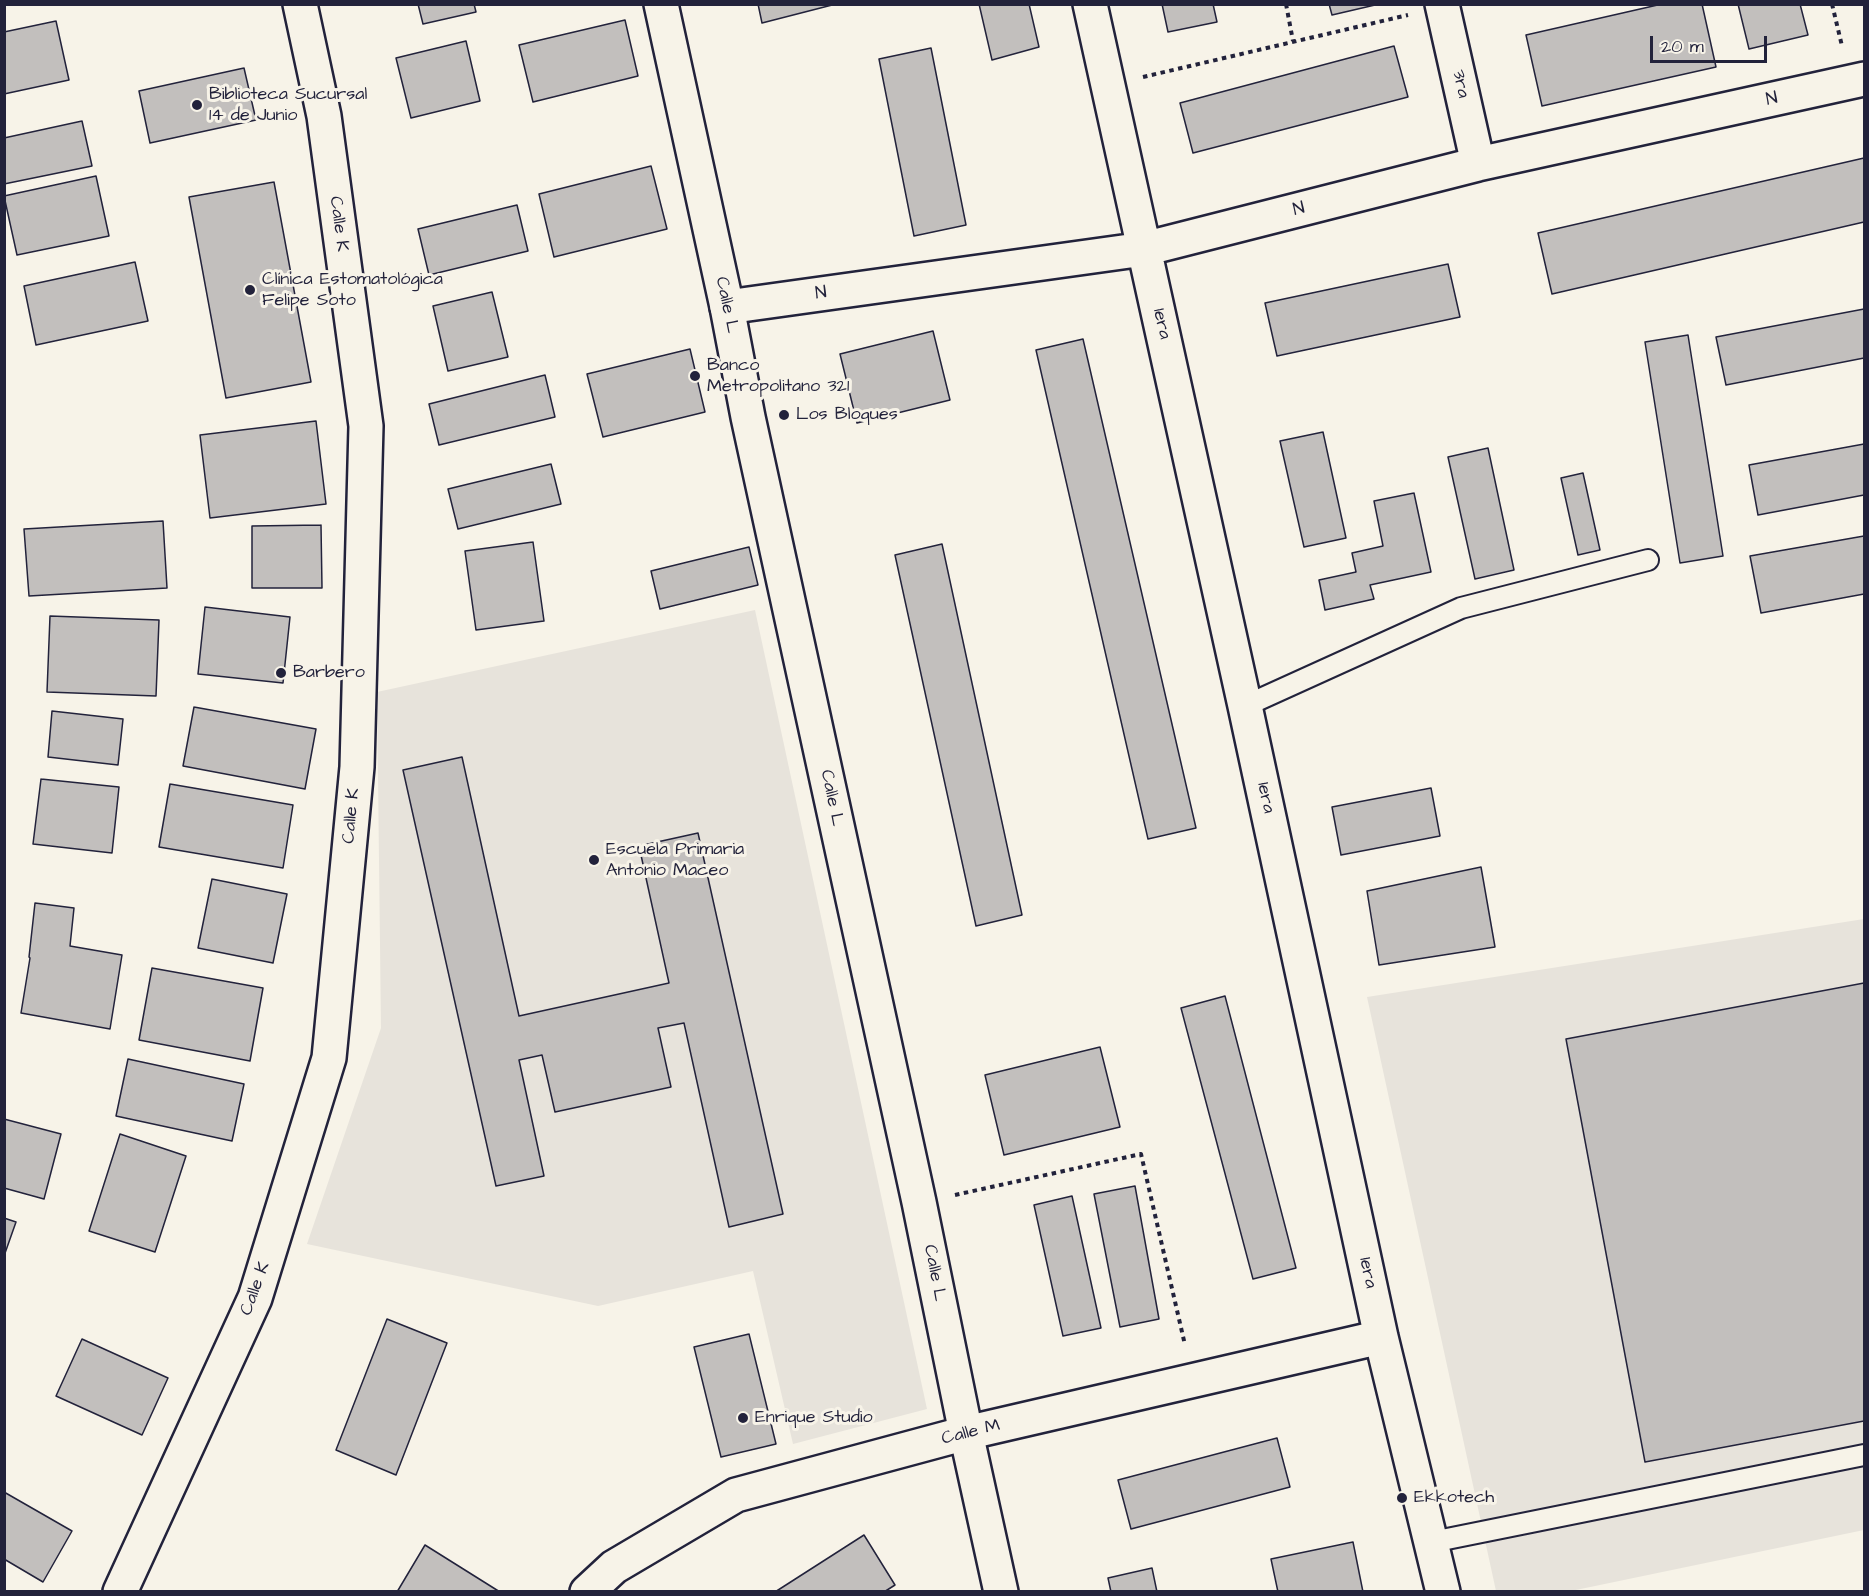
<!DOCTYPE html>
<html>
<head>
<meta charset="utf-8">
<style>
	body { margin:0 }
	#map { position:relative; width:1869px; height:1596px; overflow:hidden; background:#f7f3e8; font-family:"Architects Daughter",sans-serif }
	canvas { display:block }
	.frame { position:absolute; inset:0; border:6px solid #22223b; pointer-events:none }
	.scale { position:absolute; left:1650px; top:36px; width:117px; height:27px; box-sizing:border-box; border:3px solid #22223b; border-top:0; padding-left:8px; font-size:18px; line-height:21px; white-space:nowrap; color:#22223b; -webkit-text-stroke:4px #f7f3e8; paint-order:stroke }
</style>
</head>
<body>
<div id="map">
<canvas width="1869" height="1596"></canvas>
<div class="frame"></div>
<div class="scale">20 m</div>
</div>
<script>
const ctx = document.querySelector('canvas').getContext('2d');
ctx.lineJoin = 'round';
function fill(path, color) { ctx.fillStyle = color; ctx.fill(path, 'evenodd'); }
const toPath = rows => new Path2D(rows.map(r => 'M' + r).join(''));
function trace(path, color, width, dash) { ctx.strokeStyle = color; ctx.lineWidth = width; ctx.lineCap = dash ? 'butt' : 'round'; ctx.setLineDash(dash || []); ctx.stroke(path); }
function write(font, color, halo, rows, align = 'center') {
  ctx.font = font + ' "Architects Daughter",sans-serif'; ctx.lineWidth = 6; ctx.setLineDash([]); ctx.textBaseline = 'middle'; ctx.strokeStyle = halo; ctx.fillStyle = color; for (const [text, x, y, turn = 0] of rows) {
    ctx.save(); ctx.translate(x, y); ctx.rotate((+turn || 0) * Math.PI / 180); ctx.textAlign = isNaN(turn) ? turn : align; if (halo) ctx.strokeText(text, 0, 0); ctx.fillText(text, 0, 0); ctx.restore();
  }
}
fill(toPath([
	[755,610,927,1409,793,1444,753,1271,598,1306,307,1244,381,1028,377,692],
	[1864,919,1864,1530,1571,1591,1496,1591,1367,997]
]), '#e7e3db');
const building = toPath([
	[418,4,474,4,476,12,423,24,418,4],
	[758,4,836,4,762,23,758,4],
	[979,4,1029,4,1039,47,992,60,979,4],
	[1162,4,1213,4,1217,22,1168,32,1162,4],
	[1329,4,1375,4,1375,5,1332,15,1329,4],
	[1662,4,1702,4,1716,67,1542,106,1526,35,1662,4],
	[1738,4,1800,4,1808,35,1749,49,1738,4],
	[625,20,638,76,533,102,519,45,625,20],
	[56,21,69,80,4,94,4,32,56,21],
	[466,41,480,101,411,118,396,58,466,41],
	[1394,46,1408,97,1193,153,1180,103,1394,46],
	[931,48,966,225,914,236,879,59,931,48],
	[244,68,256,120,150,143,139,91,244,68],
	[82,121,92,166,4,184,4,138,82,121],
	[1864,158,1864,222,1552,294,1538,233,1864,158],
	[651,166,667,229,554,257,539,194,651,166],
	[96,176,109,236,17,255,4,196,96,176],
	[274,182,311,382,226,398,189,197,274,182],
	[517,205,528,251,429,275,418,229,517,205],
	[135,262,148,321,36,345,24,286,135,262],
	[1448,264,1460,317,1277,356,1265,303,1448,264],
	[492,292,508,357,448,371,433,306,492,292],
	[1864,309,1864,358,1726,385,1716,337,1864,309],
	[933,331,950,400,857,423,840,354,933,331],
	[1688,335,1723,556,1680,563,1645,342,1688,335],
	[1083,339,1196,828,1148,839,1036,350,1083,339],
	[690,349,705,412,603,437,587,374,690,349],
	[545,375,555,417,439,445,429,404,545,375],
	[316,421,326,504,210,518,200,435,316,421],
	[1323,432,1346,538,1304,547,1280,441,1323,432],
	[1864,444,1864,495,1758,515,1749,465,1864,444],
	[1488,448,1514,570,1475,579,1448,457,1488,448],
	[551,464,561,504,458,529,448,489,551,464],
	[1583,473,1600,550,1578,555,1561,478,1583,473],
	[1414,493,1431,572,1370,585,1374,599,1325,610,1319,580,1356,572,1352,553,1383,546,1374,501,1414,493],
	[163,521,167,588,29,596,24,529,163,521],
	[321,525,322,588,252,588,252,526,321,525],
	[1864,536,1864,594,1761,613,1750,556,1864,536],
	[533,542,544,621,476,630,465,551,533,542],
	[942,544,1022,915,976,926,895,555,942,544],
	[749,547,758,585,660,609,651,571,749,547],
	[205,607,290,617,283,683,198,674,205,607],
	[50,616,159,620,156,696,47,692,50,616],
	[194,707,316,729,305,789,183,766,194,707],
	[52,711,123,719,118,765,48,757,52,711],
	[462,757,519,1016,669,983,639,846,698,833,783,1214,729,1227,684,1023,658,1028,671,1087,555,1112,542,1055,519,1060,544,1176,496,1186,403,770,462,757],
	[41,779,119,787,112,853,33,844,41,779],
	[170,784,293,805,283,868,159,847,170,784],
	[1431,788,1440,836,1341,855,1332,807,1431,788],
	[1481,867,1495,947,1379,965,1367,891,1481,867],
	[212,879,287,894,273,963,198,948,212,879],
	[35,903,74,908,70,946,122,955,110,1029,21,1013,30,958,29,957,35,903],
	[152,968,263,988,250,1061,139,1040,152,968],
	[1864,983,1864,1421,1645,1462,1566,1039,1864,983],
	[1225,996,1296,1268,1253,1279,1181,1008,1225,996],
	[1100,1047,1120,1127,1004,1155,985,1075,1100,1047],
	[128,1059,244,1084,232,1141,116,1116,128,1059],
	[4,1119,61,1134,44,1199,4,1188,4,1119],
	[120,1134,186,1156,155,1252,89,1231,120,1134],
	[1135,1186,1159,1319,1120,1327,1094,1194,1135,1186],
	[1072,1196,1101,1328,1063,1336,1034,1205,1072,1196],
	[4,1218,16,1222,4,1256,4,1218],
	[387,1319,447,1343,396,1475,336,1450,387,1319],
	[749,1334,776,1444,721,1457,694,1347,749,1334],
	[82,1339,168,1378,142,1435,56,1396,82,1339],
	[1277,1438,1290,1487,1131,1529,1118,1480,1277,1438],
	[4,1492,72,1531,43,1582,4,1559,4,1492],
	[864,1535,895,1585,884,1592,775,1592,864,1535],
	[1353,1542,1363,1592,1278,1592,1271,1559,1353,1542],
	[425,1545,500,1592,397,1592,425,1545],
	[1152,1568,1157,1592,1111,1592,1108,1578,1152,1568]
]);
fill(building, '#c2bfbd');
trace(building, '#22223b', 1.5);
const service = toPath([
	[1245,706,1461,608,1648,560],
	[1432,1542,1864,1455]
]);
const minor = toPath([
	[1090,4,1245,706,1381,1337,1443,1592],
	[1442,4,1478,164],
	[727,307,1144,249,1478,164,1864,79],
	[120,1592,255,1298,329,1058,357,767,366,426,324,116,300,4],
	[587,1592,614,1567,736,1495,966,1433,1381,1337]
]);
const tertiary = toPath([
	[661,4,727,307,748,417,919,1202,966,1433,1001,1592]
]);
trace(service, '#22223b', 24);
trace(minor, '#22223b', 38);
trace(tertiary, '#22223b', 38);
trace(toPath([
	[1286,4,1293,41],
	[1832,4,1842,46],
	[1143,77,1408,15],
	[955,1195,1141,1154,1185,1345]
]), '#22223b', 4, [4.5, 4.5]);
trace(service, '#f7f3e8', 20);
trace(minor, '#f7f3e8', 33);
trace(tertiary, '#f7f3e8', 33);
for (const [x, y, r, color] of [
	[197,105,6,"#22223b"],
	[250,290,6,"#22223b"],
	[695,376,6,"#22223b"],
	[784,415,6,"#22223b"],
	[281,673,6,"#22223b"],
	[594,860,6,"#22223b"],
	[743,1418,6,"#22223b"],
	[1402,1498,6,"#22223b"]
]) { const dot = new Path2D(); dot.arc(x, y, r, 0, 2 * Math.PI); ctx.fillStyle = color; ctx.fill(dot); trace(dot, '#f7f3e8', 2); }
write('18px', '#22223b', '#f7f3e8', [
	["3ra",1460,84,78],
	["N",1772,100,-12],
	["N",1299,210,-14],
	["Calle K",338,224,82],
	["N",821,294,-8],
	["Calle L",726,305,78],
	["1era",1161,324,77],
	["Calle L",831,798,78],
	["1era",1265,798,78],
	["Calle K",352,816,-85],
	["Calle L",934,1273,79],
	["1era",1367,1273,78],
	["Calle K",256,1289,-70],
	["Calle M",971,1433,-14]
]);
write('18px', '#22223b', '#f7f3e8', [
	["Biblioteca Sucursal",209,95],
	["14 de Junio",209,116],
	["Clínica Estomatológica",262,280],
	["Felipe Soto",262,301],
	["Banco",707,366],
	["Metropolitano 321",707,387],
	["Los Bloques",796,415],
	["Barbero",293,673],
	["Escuela Primaria",606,850],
	["Antonio Maceo",606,871],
	["Enrique Studio",755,1418],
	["Ekkotech",1414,1498]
], 'left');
</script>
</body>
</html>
